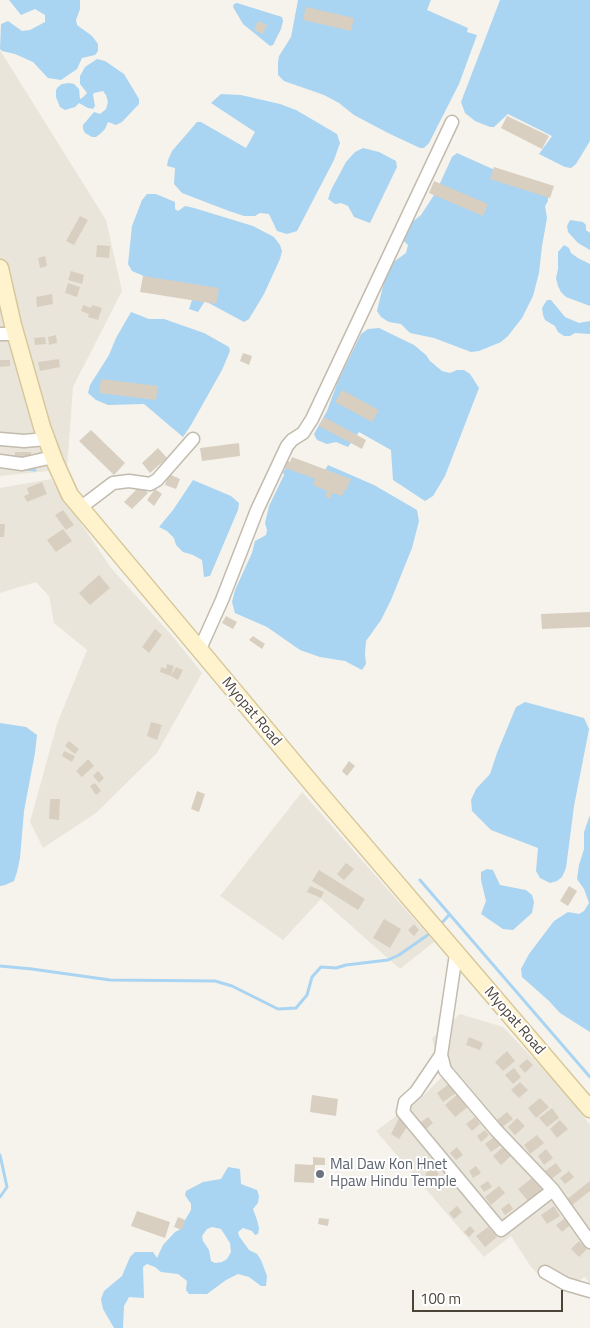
<!DOCTYPE html>
<html>
<head>
<meta charset="utf-8">
<style>
	body { margin:0 }
	#map { position:relative; width:590px; height:1328px; overflow:hidden; background:#f6f3ec; font-family:"Titillium Web",sans-serif }
	canvas { display:block }
	.scale { position:absolute; left:412px; top:1290px; width:151px; height:22px; box-sizing:border-box; border:2px solid #4b4439; border-top:0; padding-left:6px; font-size:15px; line-height:18px; white-space:nowrap; color:#4b4439; -webkit-text-stroke:4px #fff; paint-order:stroke }
</style>
</head>
<body>
<div id="map">
<canvas width="590" height="1328"></canvas>
<div class="scale">100 m</div>
</div>
<script>
const ctx = document.querySelector('canvas').getContext('2d');
ctx.lineJoin = 'round';
function fill(path, color) { ctx.fillStyle = color; ctx.fill(path, 'evenodd'); }
const toPath = rows => new Path2D(rows.map(r => 'M' + r).join(''));
function trace(path, color, width, dash) { ctx.strokeStyle = color; ctx.lineWidth = width; ctx.lineCap = dash ? 'butt' : 'round'; ctx.setLineDash(dash || []); ctx.stroke(path); }
function write(font, color, halo, rows, align = 'center') {
  ctx.font = font + ' "Titillium Web",sans-serif'; ctx.lineWidth = 4; ctx.setLineDash([]); ctx.textBaseline = 'middle'; ctx.strokeStyle = halo; ctx.fillStyle = color; for (const [text, x, y, turn = 0] of rows) {
    ctx.save(); ctx.translate(x, y); ctx.rotate((+turn || 0) * Math.PI / 180); ctx.textAlign = isNaN(turn) ? turn : align; if (halo) ctx.strokeText(text, 0, 0); ctx.fillText(text, 0, 0); ctx.restore();
  }
}
fill(toPath([
	[0,50,106,220,122,291,73,387,67,469,0,476],
	[51,479,111,568,174,638,202,673,157,753,96,813,43,848,30,822,57,724,87,650,54,623,49,596,36,582,0,593,0,488],
	[302,792,434,942,400,969,321,899,283,940,220,896],
	[460,1014,503,1027,565,1092,590,1125,590,1284,585,1277,566,1288,549,1269,539,1275,531,1267,511,1236,484,1257,376,1131,423,1096,442,1077,432,1038]
]), '#eae5da');
fill(toPath([
	[9,0,80,0,80,9,76,20,77,25,92,36,98,44,98,51,95,55,82,58,77,69,61,80,48,78,33,62,15,54,2,51,0,49,1,24,8,21,22,31,30,30,45,22,45,15,35,9,21,15],
	[298,0,431,0,427,10,468,28,467,32,477,35,459,84,429,143,424,148,420,148,388,133,354,115,339,103,324,95,284,81,278,75,278,62,279,56,291,37],
	[500,0,590,0,590,141,576,164,571,168,565,167,539,154,552,136,508,114,494,127,490,127,475,121,465,113,461,102],
	[237,3,282,17,283,21,281,29,273,45,270,46,243,24,233,7,234,4],
	[97,59,105,61,124,74,139,99,139,104,122,122,116,125,108,122,105,129,100,134,96,137,92,137,85,133,83,129,83,125,94,112,100,114,106,109,108,102,106,95,103,91,94,93,93,95,95,106,93,109,88,108,79,103,75,107,65,110,60,107,56,97,56,90,58,87,62,84,69,83,74,84,79,89,80,99,82,98,87,93,80,84,80,76,85,67],
	[221,94,241,95,280,104,296,110,337,134,340,143,334,160,297,231,287,234,277,231,269,214,260,213,255,216,244,216,229,211,182,193,174,184,175,168,167,166,168,160,172,151,197,122,201,122,246,148,255,132,211,103],
	[363,148,379,152,396,161,397,167,370,223,354,217,348,206,341,203,335,204,328,199,331,190,346,162,355,152],
	[457,153,548,194,548,201,545,206,547,218,542,246,539,273,533,296,522,318,508,336,501,342,479,351,471,352,434,338,410,333,401,324,389,322,381,317,377,311,384,282,392,263,406,253,408,245,403,240,411,223,421,215,436,192,452,157],
	[147,194,156,194,175,202,175,209,178,211,185,206,194,208,253,226,274,237,280,245,282,251,280,259,264,294,249,319,244,322,205,301,198,312,189,309,193,297,132,271,128,264,132,226,142,200],
	[570,220,583,222,586,225,586,230,590,233,590,250,578,243,568,232,567,226],
	[564,245,569,248,571,253,578,258,590,264,590,306,566,297,561,292,558,286,556,278,558,269,558,252],
	[547,300,551,300,565,317,579,323,590,321,590,334,575,333,570,336,564,336,558,332,555,326,545,320,543,315,542,308],
	[131,312,149,319,164,319,204,333,229,347,230,351,222,370,191,425,183,437,144,404,108,405,96,400,88,393,90,385,109,355,116,338],
	[379,328,414,345,426,355,430,361,442,371,450,373,457,370,464,370,470,374,479,388,445,476,433,496,425,501,393,480,391,450,359,432,348,447,336,442,327,444,317,440,314,434,327,411,338,381,361,334,368,329],
	[288,465,321,477,328,465,374,485,417,510,419,521,412,548,391,600,381,620,366,641,365,654,366,664,362,670,345,661,320,657,300,650,267,627,235,613,232,602,235,590,252,553,255,541,266,535,267,530,265,523,269,506,284,475,283,472],
	[193,480,231,496,239,503,238,510,210,576,204,577,202,560,193,555,183,552,176,545,174,538,167,531,159,527,173,510],
	[525,702,584,718,589,729,574,806,566,868,562,877,557,881,550,883,540,878,536,871,538,848,491,830,472,811,471,800,476,789,490,774,497,753,516,707],
	[0,723,26,727,37,735,35,753,24,811,20,858,17,872,14,881,5,885,0,886],
	[590,815,590,1032,560,1013,549,1001,522,977,521,969,529,954,554,921,568,912,579,914,584,911,589,903,584,889,577,879,579,865,584,849,584,832],
	[487,869,493,870,500,885,526,890,532,895,534,902,532,913,513,930,503,929,481,914,486,901,481,880,481,872],
	[228,1167,240,1169,241,1184,257,1190,259,1196,258,1203,253,1209,257,1220,259,1228,258,1234,255,1235,252,1231,243,1228,238,1232,239,1236,249,1250,257,1254,261,1260,267,1276,266,1286,261,1286,249,1277,238,1274,226,1280,207,1294,189,1294,186,1290,187,1281,178,1274,161,1272,155,1267,147,1264,143,1267,144,1298,129,1297,124,1306,123,1328,114,1328,103,1309,101,1299,104,1291,122,1276,130,1257,135,1252,153,1252,157,1258,163,1245,175,1232,179,1230,191,1210,191,1204,185,1195,186,1191,203,1182,221,1179],
	[212,1227,221,1229,230,1243,231,1252,227,1259,222,1262,215,1263,211,1261,209,1250,203,1241,202,1236,207,1229]
]), '#a9d4f2');
trace(toPath([
	[26,469,35,470],
	[420,880,590,1077],
	[440,925,449,915],
	[0,966,32,969,110,980,215,981,232,986,278,1009,296,1008,307,995,312,977,321,967,336,968,346,965,388,960,399,955,432,932],
	[0,1155,7,1187,0,1197]
]), '#a9d4f2', 3);
fill(toPath([
	[306,7,354,18,351,31,303,20],
	[258,21,267,25,263,34,254,30],
	[507,116,549,136,542,149,501,128],
	[494,167,554,186,550,198,490,179],
	[434,181,488,204,483,216,429,193],
	[80,216,88,220,74,245,66,241],
	[97,245,110,246,109,258,96,257],
	[45,256,47,266,40,268,38,258],
	[71,271,84,275,82,284,68,280],
	[143,276,219,288,216,304,140,292],
	[68,283,80,287,77,297,65,293],
	[52,294,53,304,37,307,36,297],
	[83,305,91,308,92,305,102,308,98,320,88,317,89,314,81,311],
	[56,335,57,343,49,345,48,337],
	[45,337,46,344,35,345,34,338],
	[243,353,252,356,249,365,240,361],
	[59,359,60,367,40,371,38,362],
	[0,360,10,360,10,366,0,367],
	[101,379,158,386,156,400,99,393],
	[342,390,379,410,372,422,335,402],
	[324,417,366,440,362,449,319,426],
	[91,430,125,463,114,475,79,441],
	[239,443,240,456,202,461,200,448],
	[158,448,167,458,150,473,142,463],
	[15,452,31,452,31,459,15,459],
	[292,457,351,479,346,491,344,490,342,496,332,493,330,499,325,496,327,491,313,485,315,479,283,467,286,460,290,462],
	[169,474,180,479,176,489,165,485],
	[42,482,47,494,27,502,24,496,29,494,27,488],
	[140,486,148,493,132,509,124,502],
	[155,489,162,494,154,506,147,500],
	[63,510,74,525,66,530,55,515],
	[0,524,5,524,4,537,0,537],
	[63,529,72,541,56,552,47,540],
	[99,575,110,588,90,605,79,593],
	[590,612,590,627,542,629,541,614],
	[226,616,237,622,233,629,222,623],
	[155,629,162,635,149,653,142,647],
	[253,636,265,644,262,649,249,640],
	[167,664,174,666,171,676,160,672,161,667,166,669],
	[176,667,183,670,178,680,171,676],
	[151,722,162,725,157,740,147,736],
	[69,741,79,749,75,754,65,746],
	[64,751,75,756,72,762,62,756],
	[88,759,94,766,82,777,76,771],
	[349,761,355,766,347,776,342,771],
	[98,771,104,778,99,783,93,776],
	[95,783,101,791,96,795,90,786],
	[197,791,205,794,199,812,191,809],
	[50,799,60,799,59,820,49,819],
	[346,863,354,869,344,880,337,874],
	[319,870,365,899,358,910,312,881],
	[310,886,324,892,321,898,307,892],
	[569,886,577,891,568,906,560,901],
	[384,919,401,929,390,948,373,938],
	[414,924,419,930,414,936,408,930],
	[469,1037,483,1043,480,1050,466,1045],
	[507,1051,515,1061,503,1071,495,1062],
	[527,1059,533,1065,525,1073,519,1066],
	[514,1068,521,1077,513,1084,505,1075],
	[520,1082,528,1090,519,1098,511,1090],
	[449,1084,456,1093,443,1102,437,1093],
	[459,1093,469,1106,455,1117,445,1105],
	[312,1095,338,1099,336,1116,310,1112],
	[540,1098,549,1107,536,1118,528,1108],
	[552,1108,559,1118,547,1127,539,1118],
	[507,1112,513,1119,502,1127,497,1120],
	[428,1117,433,1123,426,1129,421,1122],
	[475,1117,480,1124,472,1131,466,1124],
	[399,1118,409,1124,399,1139,391,1134],
	[517,1118,525,1126,515,1135,508,1127],
	[560,1120,568,1129,557,1138,550,1129],
	[485,1130,489,1135,481,1142,477,1136],
	[537,1135,544,1143,530,1154,524,1145],
	[494,1137,501,1145,491,1152,485,1144],
	[504,1146,512,1155,501,1165,493,1156],
	[457,1147,463,1155,456,1160,450,1153],
	[546,1149,553,1158,544,1165,538,1156],
	[313,1157,325,1158,325,1165,315,1165,314,1183,294,1182,295,1164,313,1165],
	[426,1157,431,1163,422,1170,417,1164],
	[556,1163,562,1171,551,1179,545,1171],
	[476,1166,481,1173,473,1178,469,1171],
	[433,1167,439,1174,430,1181,425,1174],
	[569,1171,574,1177,565,1184,560,1178],
	[532,1178,542,1190,528,1201,518,1189],
	[488,1181,492,1187,484,1192,480,1186],
	[590,1181,590,1191,571,1206,566,1200],
	[499,1186,505,1193,491,1205,485,1197],
	[509,1203,513,1209,505,1215,501,1209],
	[457,1206,462,1212,454,1219,449,1213],
	[554,1206,560,1216,547,1224,541,1215],
	[137,1211,170,1222,165,1238,131,1226],
	[178,1217,185,1220,182,1230,174,1227],
	[319,1218,329,1219,328,1226,318,1224],
	[565,1218,570,1225,562,1232,556,1225],
	[470,1226,475,1231,469,1237,464,1232],
	[488,1227,497,1237,485,1247,476,1236],
	[579,1241,587,1249,579,1257,571,1249]
]), '#d8cfc1');
const minor = toPath([
	[0,334,15,334],
	[0,439,24,441,46,439],
	[0,461,22,464,53,457],
	[80,508,113,483,129,481,150,484,157,480,193,439],
	[199,651,222,600,257,510,287,446,292,440,303,433,312,419,452,122],
	[456,954,441,1055,416,1092,405,1102,403,1112,501,1230,553,1190],
	[441,1055,445,1070,496,1130,553,1190,590,1242],
	[545,1272,566,1284,590,1291]
]);
const secondary = toPath([
	[0,268,13,325,42,427,55,462,70,495,323,797,590,1109]
]);
trace(minor, '#c2bbae', 15);
trace(secondary, '#d6c79b', 19);
trace(minor, '#fff', 12);
trace(secondary, '#fff3cd', 16);
for (const [x, y, r, color] of [
	[320,1174,5,"#6b7280"]
]) { const dot = new Path2D(); dot.arc(x, y, r, 0, 2 * Math.PI); ctx.fillStyle = color; ctx.fill(dot); trace(dot, '#fff', 2); }
write('15px', '#4b4439', '#fff', [
	["Myopat Road",251,712,50],
	["Myopat Road",514,1021,49]
]);
write('15px', '#5b616d', '#fff', [
	["Mal Daw Kon Hnet",330,1165],
	["Hpaw Hindu Temple",330,1182]
], 'left');
</script>
</body>
</html>
